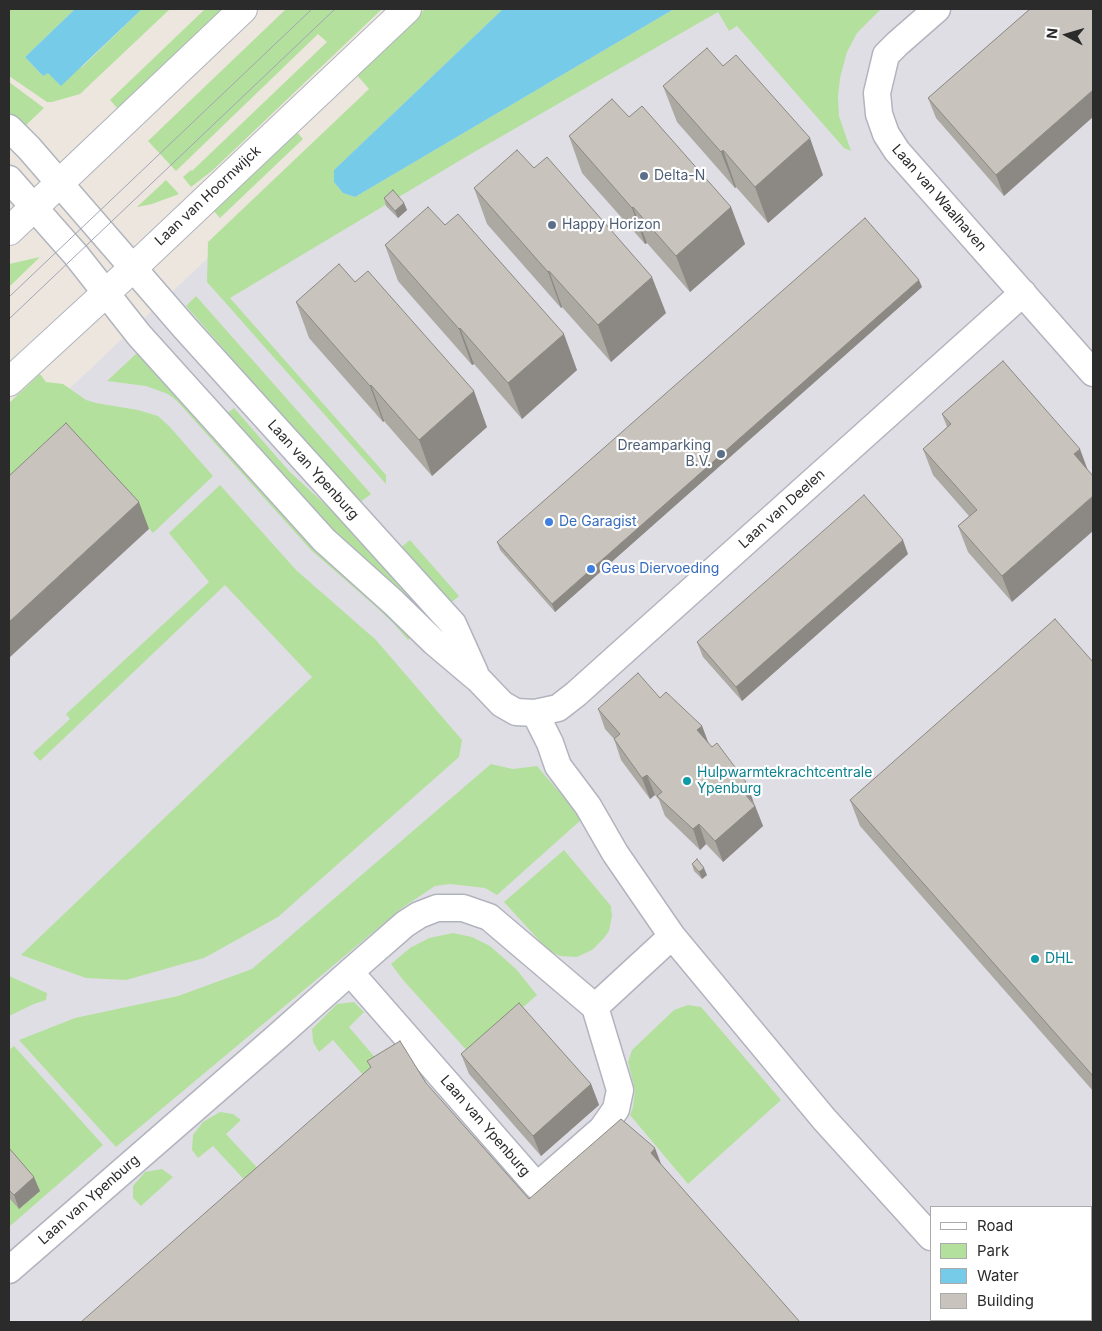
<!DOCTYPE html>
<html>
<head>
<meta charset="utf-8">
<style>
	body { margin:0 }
	#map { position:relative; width:1102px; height:1331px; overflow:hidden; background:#ece6de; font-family:Inter,sans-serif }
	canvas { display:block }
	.frame { position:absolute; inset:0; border:10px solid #2b2b2b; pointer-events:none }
	.legend { position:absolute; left:930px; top:1206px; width:162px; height:115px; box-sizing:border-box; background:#fff; border:1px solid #aaa; margin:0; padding:6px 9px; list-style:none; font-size:15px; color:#2b2b2b }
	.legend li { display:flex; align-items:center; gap:10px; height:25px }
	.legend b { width:25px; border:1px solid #aaa }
	.north { position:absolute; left:1042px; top:10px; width:50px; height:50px; -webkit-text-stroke:4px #fff; paint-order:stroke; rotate:276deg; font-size:14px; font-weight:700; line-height:20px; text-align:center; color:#2b2b2b }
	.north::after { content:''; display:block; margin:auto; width:18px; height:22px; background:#2b2b2b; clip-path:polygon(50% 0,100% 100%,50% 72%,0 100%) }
</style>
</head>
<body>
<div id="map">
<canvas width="1102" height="1331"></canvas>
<div class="frame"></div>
<ul class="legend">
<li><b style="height:6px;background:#fff"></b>Road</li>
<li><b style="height:14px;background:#b4e09d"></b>Park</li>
<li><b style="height:14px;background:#76cbe9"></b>Water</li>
<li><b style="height:14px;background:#c8c4bd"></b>Building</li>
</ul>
<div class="north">N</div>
</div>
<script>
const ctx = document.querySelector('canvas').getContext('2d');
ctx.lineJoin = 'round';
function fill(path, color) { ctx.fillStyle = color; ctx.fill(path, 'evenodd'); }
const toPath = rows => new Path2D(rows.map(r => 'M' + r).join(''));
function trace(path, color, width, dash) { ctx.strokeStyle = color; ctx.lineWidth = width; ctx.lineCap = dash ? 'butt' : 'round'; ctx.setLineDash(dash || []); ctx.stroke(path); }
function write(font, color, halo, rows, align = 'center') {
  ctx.font = font + ' Inter,sans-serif'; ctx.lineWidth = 4.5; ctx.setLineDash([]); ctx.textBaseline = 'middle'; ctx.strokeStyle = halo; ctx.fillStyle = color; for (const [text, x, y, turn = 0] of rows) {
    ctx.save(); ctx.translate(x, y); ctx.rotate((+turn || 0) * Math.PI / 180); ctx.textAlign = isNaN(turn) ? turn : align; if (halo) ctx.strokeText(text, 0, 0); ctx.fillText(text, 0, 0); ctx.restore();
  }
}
fill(toPath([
	[472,9,1093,9,1093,1322,9,1322,9,444,69,389],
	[931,1207,1091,1207,1091,1320,931,1320]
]), '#e0dee5');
fill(toPath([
	[9,9,75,9,25,57,43,76,48,72,82,67,142,9,170,9,80,94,52,102,47,102,9,76],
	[205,9,223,9,118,109,110,100],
	[286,9,382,9,213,170,191,187,183,177,191,170,192,171,327,42,318,34,176,171,148,141],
	[425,9,503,9,334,170,334,182,343,193,355,197,674,9,881,9,857,33,847,52,840,78,838,97,839,116,851,151,844,148,737,26,729,31,718,12,469,155,230,298,386,475,386,484,207,282,208,242,369,89,356,74],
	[9,82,44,108,23,128,9,115],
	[296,131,303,139,220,218,213,210],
	[166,180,179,194,152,204,137,207],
	[40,257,9,287,9,264],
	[196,296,371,494,359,503,186,306],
	[138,352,414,634,408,640,393,623,375,606,311,550,177,401,168,394,146,386,107,381],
	[40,374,46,382,63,384,86,400,96,403,138,410,158,416,169,426,213,476,153,533,78,448,9,506,9,403],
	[234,408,289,471,386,561,434,618,427,624,353,557,225,415],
	[220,485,296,570,376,640,462,740,459,757,278,917,204,958,126,980,86,978,21,955,312,677,225,585,40,761,33,753,70,719,66,714,209,582,169,533],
	[410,540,459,596,446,607,398,550],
	[491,764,513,769,537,766,582,819,497,895,485,888,450,884,435,886,402,908,116,1147,19,1040,75,1018,178,996,252,969],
	[564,850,611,906,612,916,609,931,604,938,592,950,577,957,560,956,548,950,504,902],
	[453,933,472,937,490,946,516,969,537,995,470,1054,403,980,391,964,410,948,429,938],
	[9,976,47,993,46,1000,34,1004,9,1016],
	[354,1002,364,1012,349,1027,384,1068,369,1082,333,1040,319,1052,313,1042,312,1029,337,1004],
	[688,1005,701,1007,781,1100,688,1184,630,1115,633,1107,635,1090,628,1062,632,1050,674,1010],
	[14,1046,103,1145,9,1227,9,1050],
	[220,1112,233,1114,241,1120,226,1134,264,1175,251,1187,213,1146,198,1158,192,1150,193,1135,203,1122],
	[162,1169,173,1177,141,1206,133,1198,133,1186,145,1172]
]), '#b4e09d');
fill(toPath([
	[75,9,142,9,61,86,48,73,43,76,25,57],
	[503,9,674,9,355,197,343,193,334,182,334,170]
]), '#76cbe9');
const street = toPath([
	[937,9,897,44,886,55,877,93,879,114,886,134,897,151,1093,373],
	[9,128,29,148,185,328,453,624,475,673],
	[9,179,76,255,139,335,324,540,393,602,434,642,479,680,502,704,516,712,535,713,558,708,576,694,1023,293],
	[535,713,550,743,558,766,588,806,615,853,672,936],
	[595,1007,672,936,824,1119,931,1237],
	[9,1270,278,1036,350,972,405,924,419,915,437,908,463,908,489,917,595,1007,620,1090,616,1109,602,1129,537,1186,350,972],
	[1005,1320,1008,1322]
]);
const secondary = toPath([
	[9,231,243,9],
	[9,382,133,268,407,9]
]);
trace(street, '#b1b4be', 29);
trace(secondary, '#b1b4be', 30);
trace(street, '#fff', 26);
trace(secondary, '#fff', 28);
trace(toPath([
	[9,297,312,9],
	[9,319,335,9]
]), '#a1a4b5', 1);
fill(toPath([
	[1030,9,1004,196,936,118,928,98],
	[663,86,823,175,768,223,736,187,735,188,677,122],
	[629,117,731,207,745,244,690,292,647,243,645,244,582,173,569,136],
	[534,168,666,313,611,362,562,307,561,308,487,224,474,188],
	[384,198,404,203,407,210,398,218,386,206],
	[385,245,577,370,522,419,474,364,472,365,398,281],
	[355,282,487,427,432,476,384,421,383,422,309,338,296,302],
	[922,287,555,612,500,550,497,542],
	[1003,361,1012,602,968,552,958,526,969,516,933,475,923,449,947,427,942,414],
	[908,554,742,701,703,657,697,642],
	[1093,662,1093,1091,860,826,850,800],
	[660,698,702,726,708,742,754,803,763,826,723,862,706,844,700,850,665,816,659,800,655,795,650,799,621,760,614,739,605,729,598,709],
	[692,864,707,875,702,879,694,871],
	[461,1054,591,1084,599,1105,541,1156,469,1074],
	[9,1148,40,1191,19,1209,9,1198]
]), '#aca9a3');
fill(toPath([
	[1093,90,1093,117,1004,196,996,175],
	[810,138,823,175,768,223,755,187],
	[723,150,736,187,735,188,721,152],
	[404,203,407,210,398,218,395,211],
	[633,207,647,243,645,244,632,208],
	[731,207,745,244,690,292,676,256],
	[549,271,562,307,561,308,548,272],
	[652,277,666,313,611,362,598,325],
	[919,280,922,287,555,612,552,604],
	[460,328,474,364,472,365,459,329],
	[564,334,577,370,522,419,508,383],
	[371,385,384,421,383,422,370,386],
	[474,391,487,427,432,476,419,440],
	[1080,449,1090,476,1074,454],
	[1093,496,1093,531,1012,602,1002,576],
	[139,502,149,529,9,658,9,622],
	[903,540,908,554,742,701,736,687],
	[702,726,710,747,697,730],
	[647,775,655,795,650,799,642,778],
	[746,782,754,803,740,788],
	[755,806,763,826,723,862,715,841],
	[699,824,706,844,700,850,693,829],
	[704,868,707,875,702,879,699,872],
	[591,1084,599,1105,541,1156,533,1136],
	[655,1148,663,1169,651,1153],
	[34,1177,40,1191,19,1209,14,1195]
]), '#8c8984');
const building = toPath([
	[1030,9,1093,9,1093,90,996,175,928,98,1030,9],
	[707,48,723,66,736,55,810,138,755,187,723,150,721,152,663,86,707,48],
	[612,99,629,117,642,106,731,207,676,256,633,207,632,208,569,136,612,99],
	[517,150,534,168,547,157,652,277,598,325,549,271,548,272,474,188,517,150],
	[393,190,404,203,395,211,384,198,393,190],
	[428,207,445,225,458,214,564,334,508,383,460,328,459,329,385,245,428,207],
	[865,218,919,280,552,604,497,542,865,218],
	[339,264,355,282,368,271,474,391,419,440,371,385,370,386,296,302,339,264],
	[1003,361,1080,449,1074,454,1093,476,1093,496,1002,576,958,526,977,510,923,449,951,424,942,414,1003,361],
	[66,423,139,502,9,622,9,476,66,423],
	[864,495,903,540,736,687,697,642,864,495],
	[1055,619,1093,662,1093,1076,850,800,1055,619],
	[638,673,660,698,666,692,702,726,697,730,712,747,717,743,746,782,740,788,755,806,715,841,699,824,693,829,657,796,662,792,647,775,642,778,614,739,620,734,598,709,638,673],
	[697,859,704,868,699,872,692,864,697,859],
	[519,1003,591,1084,533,1136,461,1054,519,1003],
	[400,1041,426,1083,529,1199,621,1119,655,1148,651,1153,800,1322,81,1322,371,1067,367,1061,400,1041],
	[9,1148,34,1177,14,1195,9,1190,9,1148]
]);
fill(building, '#c8c4bd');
trace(building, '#8c8984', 1);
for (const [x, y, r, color] of [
	[644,176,5,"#5c6f8a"],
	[552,225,5,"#5c6f8a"],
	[721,454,5,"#5c6f8a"],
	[549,522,5,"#3f7fe0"],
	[591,569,5,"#3f7fe0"],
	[687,781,5,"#0f9aa8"],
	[1035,959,5,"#0f9aa8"]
]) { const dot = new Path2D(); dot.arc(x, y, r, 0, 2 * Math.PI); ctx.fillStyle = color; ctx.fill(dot); trace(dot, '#fff', 2); }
write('14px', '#4e5e75', '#fff', [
	["Delta-N",654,176],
	["Happy Horizon",562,225],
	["Dreamparking",711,446,"right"],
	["B.V.",711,462,"right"]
], 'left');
write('14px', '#2b2b2b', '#fff', [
	["Laan van Hoornwijck",208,196,-43],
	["Laan van Waalhaven",939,198,49],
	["Laan van Ypenburg",313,470,48],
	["Laan van Deelen",782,509,-42],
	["Laan van Ypenburg",485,1126,49],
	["Laan van Ypenburg",89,1200,-41]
]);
write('14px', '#366cbe', '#fff', [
	["De Garagist",559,522],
	["Geus Diervoeding",601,569]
], 'left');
write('14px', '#0d838f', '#fff', [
	["Hulpwarmtekrachtcentrale",697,773],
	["Ypenburg",697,789],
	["DHL",1045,959]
], 'left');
</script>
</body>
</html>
